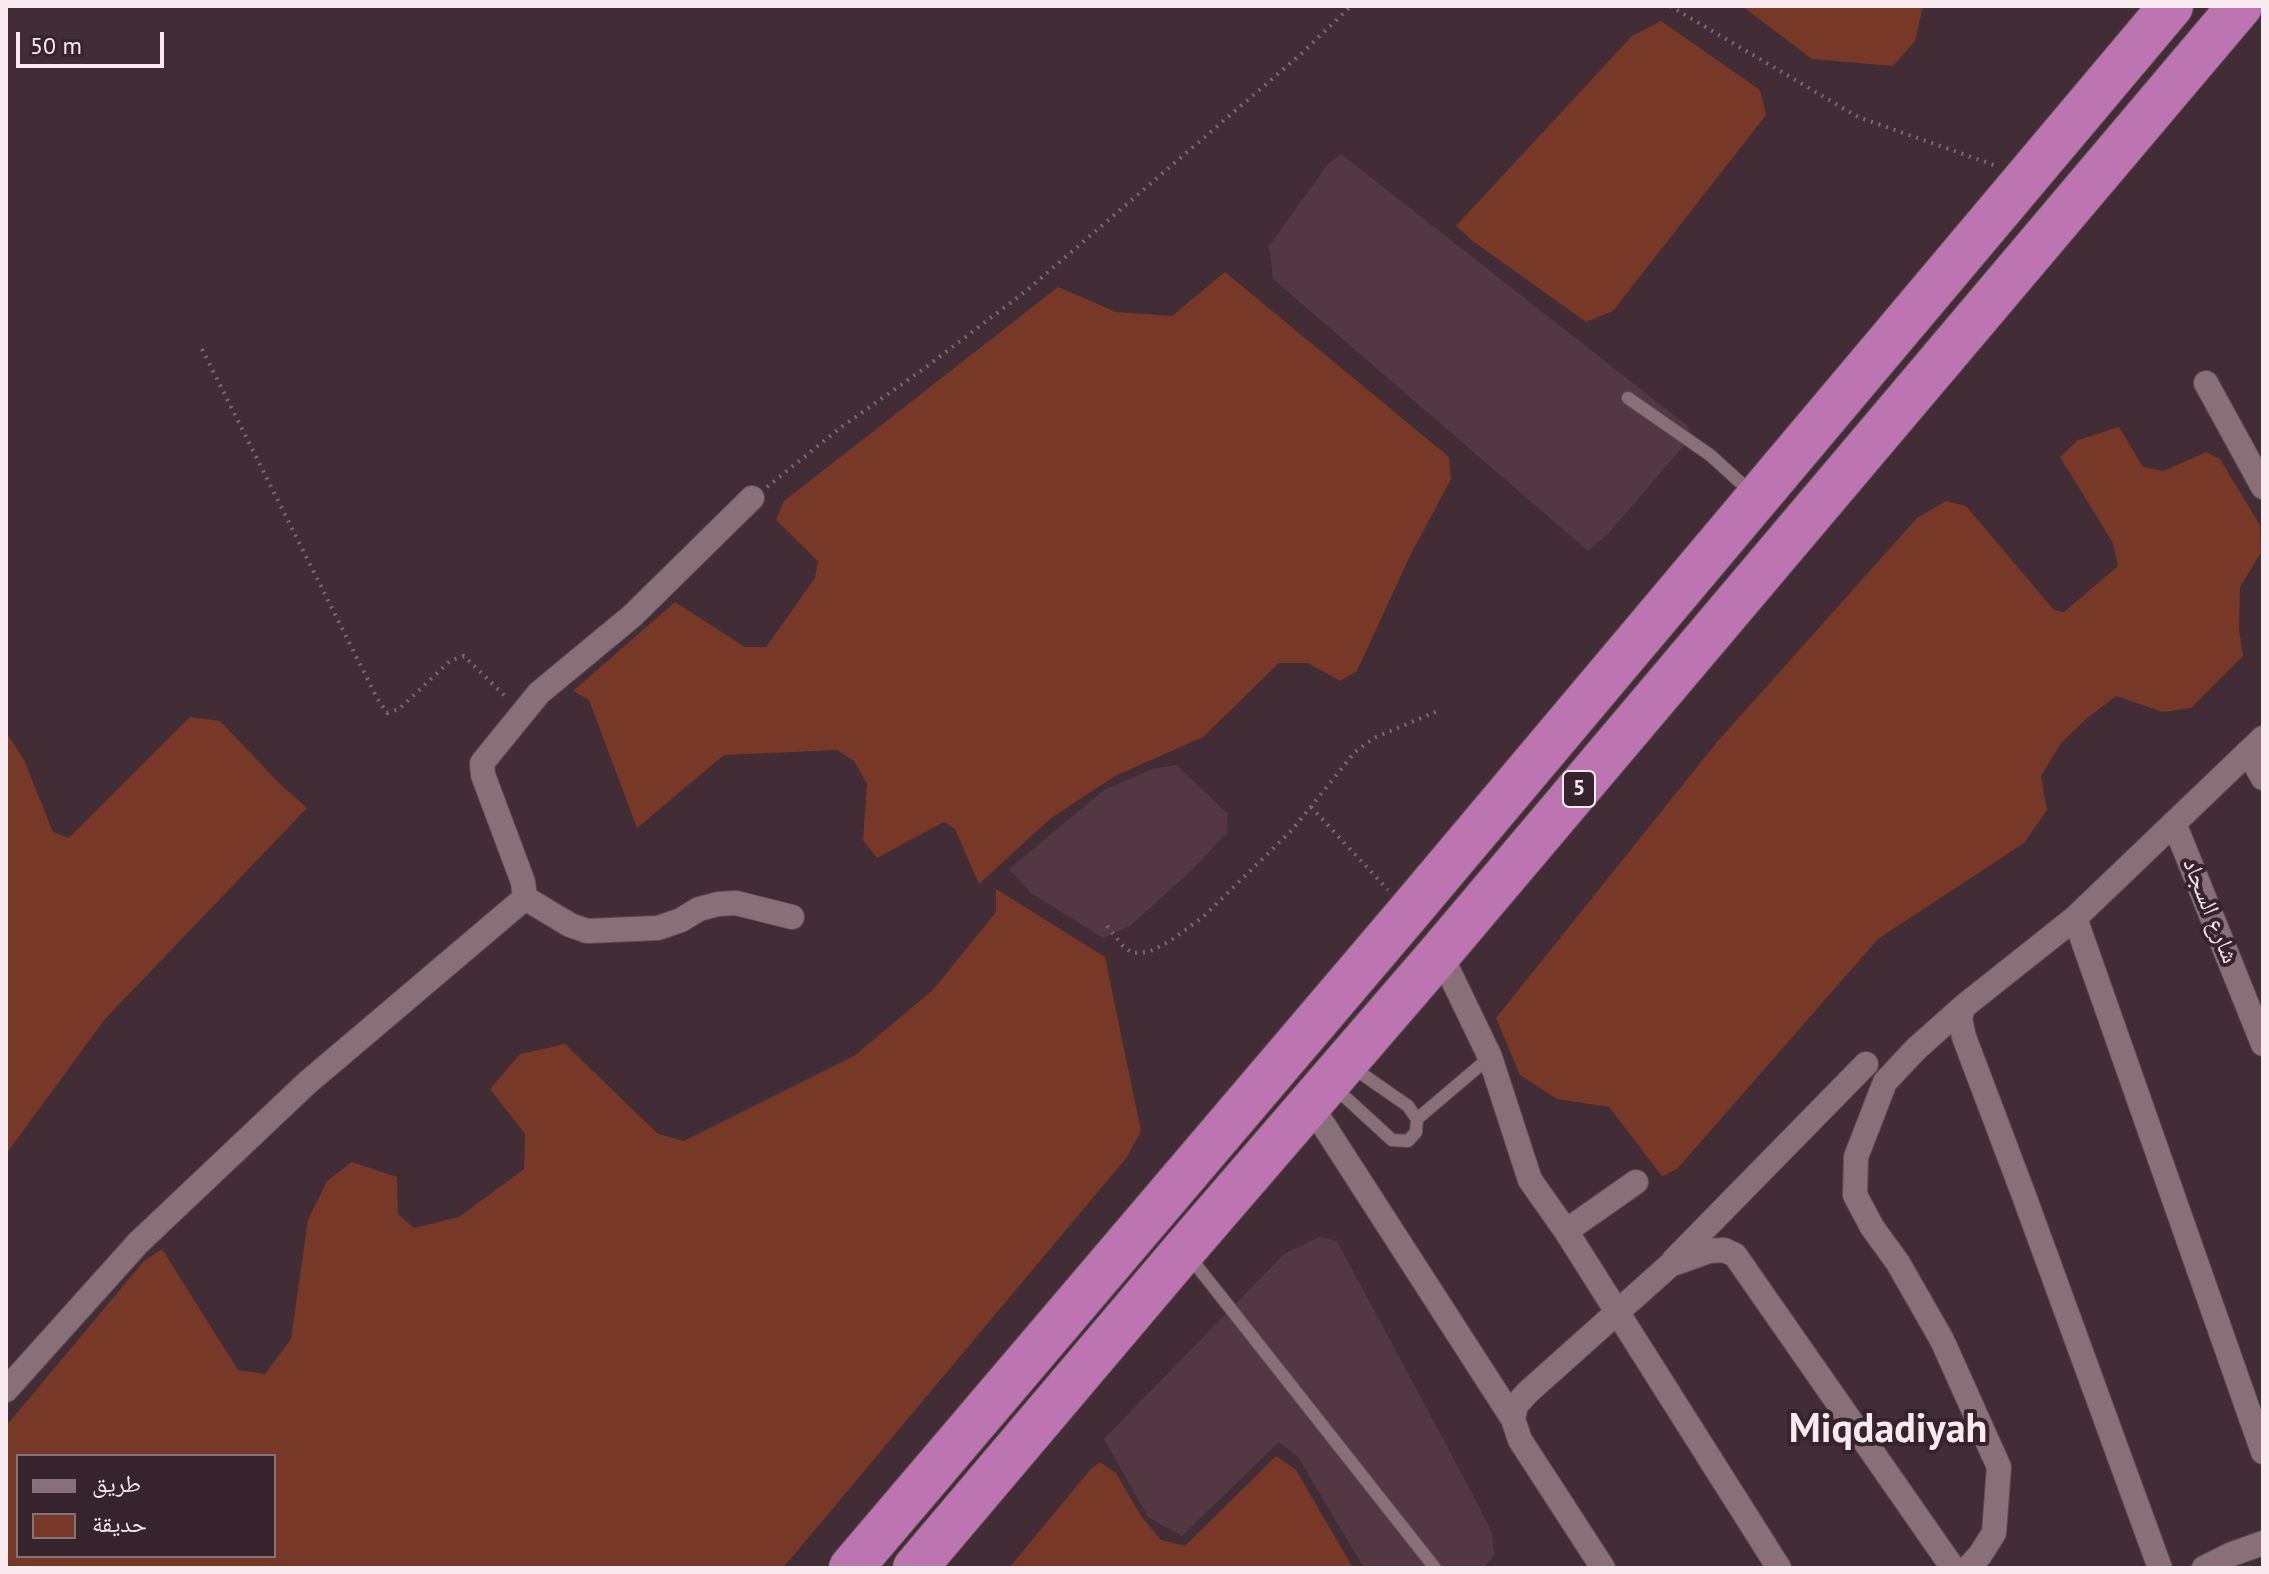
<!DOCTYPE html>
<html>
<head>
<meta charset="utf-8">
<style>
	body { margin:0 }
	#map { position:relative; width:2269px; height:1574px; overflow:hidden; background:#422c35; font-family:"PT Sans","Noto Naskh Arabic",sans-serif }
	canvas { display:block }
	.frame { position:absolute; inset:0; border:8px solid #f8eaef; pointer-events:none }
	.legend { position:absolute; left:16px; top:1454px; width:260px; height:104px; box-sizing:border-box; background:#37232b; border:2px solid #847379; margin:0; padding:10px 14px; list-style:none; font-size:24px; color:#f8eaef }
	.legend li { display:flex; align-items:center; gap:16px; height:40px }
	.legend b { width:40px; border:2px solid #847379 }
	.scale { position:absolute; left:16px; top:32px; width:148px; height:36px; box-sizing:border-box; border:4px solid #f8eaef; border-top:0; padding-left:10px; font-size:24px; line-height:28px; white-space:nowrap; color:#f8eaef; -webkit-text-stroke:6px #37232b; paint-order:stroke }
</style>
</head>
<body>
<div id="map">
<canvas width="2269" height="1574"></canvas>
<div class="frame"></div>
<ul class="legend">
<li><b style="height:10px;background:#886f78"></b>طريق</li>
<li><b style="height:22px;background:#773827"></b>حديقة</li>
</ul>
<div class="scale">50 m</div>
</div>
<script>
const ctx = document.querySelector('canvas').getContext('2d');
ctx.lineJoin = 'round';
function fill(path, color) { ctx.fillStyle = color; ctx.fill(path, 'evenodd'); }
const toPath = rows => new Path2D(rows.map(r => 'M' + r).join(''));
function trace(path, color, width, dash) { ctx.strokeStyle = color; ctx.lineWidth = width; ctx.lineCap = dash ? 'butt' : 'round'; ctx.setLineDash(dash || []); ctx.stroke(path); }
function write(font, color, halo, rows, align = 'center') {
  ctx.font = font + ' "PT Sans","Noto Naskh Arabic",sans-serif'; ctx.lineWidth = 8; ctx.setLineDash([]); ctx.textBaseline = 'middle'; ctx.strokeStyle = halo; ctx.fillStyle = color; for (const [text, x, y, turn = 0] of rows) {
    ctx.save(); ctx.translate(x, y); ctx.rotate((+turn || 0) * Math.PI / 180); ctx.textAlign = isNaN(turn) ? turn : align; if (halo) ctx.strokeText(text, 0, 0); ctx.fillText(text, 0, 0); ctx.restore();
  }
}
fill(toPath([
	[1341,154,1689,427,1686,443,1608,534,1588,551,1273,279,1269,246,1328,164],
	[1177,765,1228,814,1227,833,1191,871,1130,926,1103,938,1031,893,1009,869,1104,790,1152,769],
	[1319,1237,1337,1241,1473,1495,1492,1533,1494,1555,1484,1568,1364,1568,1298,1457,1279,1442,1182,1536,1148,1517,1104,1439,1284,1254]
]), '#533742');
fill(toPath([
	[1742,6,1923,6,1915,41,1893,66,1812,59],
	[1661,21,1760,90,1766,115,1613,311,1586,322,1474,242,1456,226,1632,36],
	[1225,272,1449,457,1451,479,1409,558,1357,671,1340,681,1308,663,1279,663,1203,737,1115,776,1050,819,979,884,955,829,944,822,877,858,863,840,867,784,854,761,837,750,724,755,637,828,589,700,573,691,675,602,745,647,766,647,815,578,818,561,776,520,784,501,1058,287,1116,312,1172,316],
	[2119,427,2143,467,2164,471,2206,452,2220,459,2260,525,2261,553,2240,587,2239,630,2243,656,2191,708,2163,712,2116,696,2086,719,2061,743,2041,776,2047,810,2024,843,1878,939,1677,1169,1662,1176,1609,1107,1557,1099,1520,1075,1496,1018,1717,742,1917,518,1946,501,1966,506,2054,610,2064,612,2118,566,2113,543,2060,457,2078,440],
	[190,717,220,721,279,783,307,808,105,1019,6,1154,6,732,24,760,53,832,69,838],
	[996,889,1105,957,1141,1131,1127,1157,783,1568,6,1568,6,1426,144,1261,162,1249,238,1370,265,1374,291,1339,308,1220,327,1181,352,1162,397,1177,398,1214,414,1228,459,1217,524,1169,525,1134,490,1089,520,1054,565,1044,658,1134,684,1141,854,1056,933,990,996,912],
	[274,1456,274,1556,18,1556,18,1456],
	[1276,1456,1296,1470,1353,1568,1009,1568,1090,1470,1100,1462,1116,1473,1141,1516,1161,1540,1185,1546]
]), '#773827');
const lane = toPath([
	[1628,398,1710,455,1751,492],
	[1333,1086,1392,1140,1408,1141,1416,1132,1417,1119,1408,1106,1352,1067],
	[1417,1119,1490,1057],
	[1189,1256,1435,1568]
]);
const street = toPath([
	[2206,383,2263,487],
	[2248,752,2263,778],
	[2174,823,2263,1044],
	[525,898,523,882,483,775,482,763,539,693,632,616,752,498],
	[2075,918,2263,1452],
	[1440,953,1490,1057,1530,1180,1566,1231,1779,1568],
	[1963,1007,1916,1049,1885,1082,1856,1157,1855,1195,1872,1227,1898,1263,1942,1340,1999,1467,1994,1533,1980,1555,1968,1568],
	[1310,1104,1513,1419],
	[1566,1231,1636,1182],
	[1674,1260,1866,1064],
	[6,1390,138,1243,307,1083,525,898,570,925,587,931,658,928,681,920,699,909,718,904,736,903,792,917],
	[1603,1568,1520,1440,1513,1419,1516,1405,1528,1392,1670,1265,1709,1251,1724,1250,1735,1255,1953,1568],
	[2160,1568,2023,1193,1964,1037,1960,1019,1963,1007,2075,918,2263,738],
	[2204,1568,2232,1554,2263,1543]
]);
const highway = toPath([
	[851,1568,1409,912,2171,6],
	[915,1568,1184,1250,1440,953,2240,6]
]);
trace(lane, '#5e4c53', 14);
trace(street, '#5e4c53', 26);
trace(highway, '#5e4c53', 46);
trace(toPath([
	[1670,6,1858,117,1997,166],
	[202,349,377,698,387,713,399,709,450,661,464,656,507,698],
	[767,487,840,428,922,370,1026,291,1301,54,1351,6],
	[1311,807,1388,890],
	[1107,926,1123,946,1132,953,1149,952,1170,941,1203,917,1292,830,1355,752,1374,738,1440,710]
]), '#7d6971', 4, [2, 6]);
trace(lane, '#886f78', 12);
trace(street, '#886f78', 24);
trace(highway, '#bc75b1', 44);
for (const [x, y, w] of [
	[1579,789,32]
]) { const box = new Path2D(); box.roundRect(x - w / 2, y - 18, w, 36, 6); ctx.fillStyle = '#37232b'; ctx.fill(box); trace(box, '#f8eaef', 2); }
write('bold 22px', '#f8eaef', null, [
	["5",1579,789]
]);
write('24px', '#f8eaef', '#37232b', [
	["شارع السجاد",2210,911,68]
]);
write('bold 40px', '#f8eaef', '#37232b', [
	["Miqdadiyah",1888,1431]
]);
</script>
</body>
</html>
